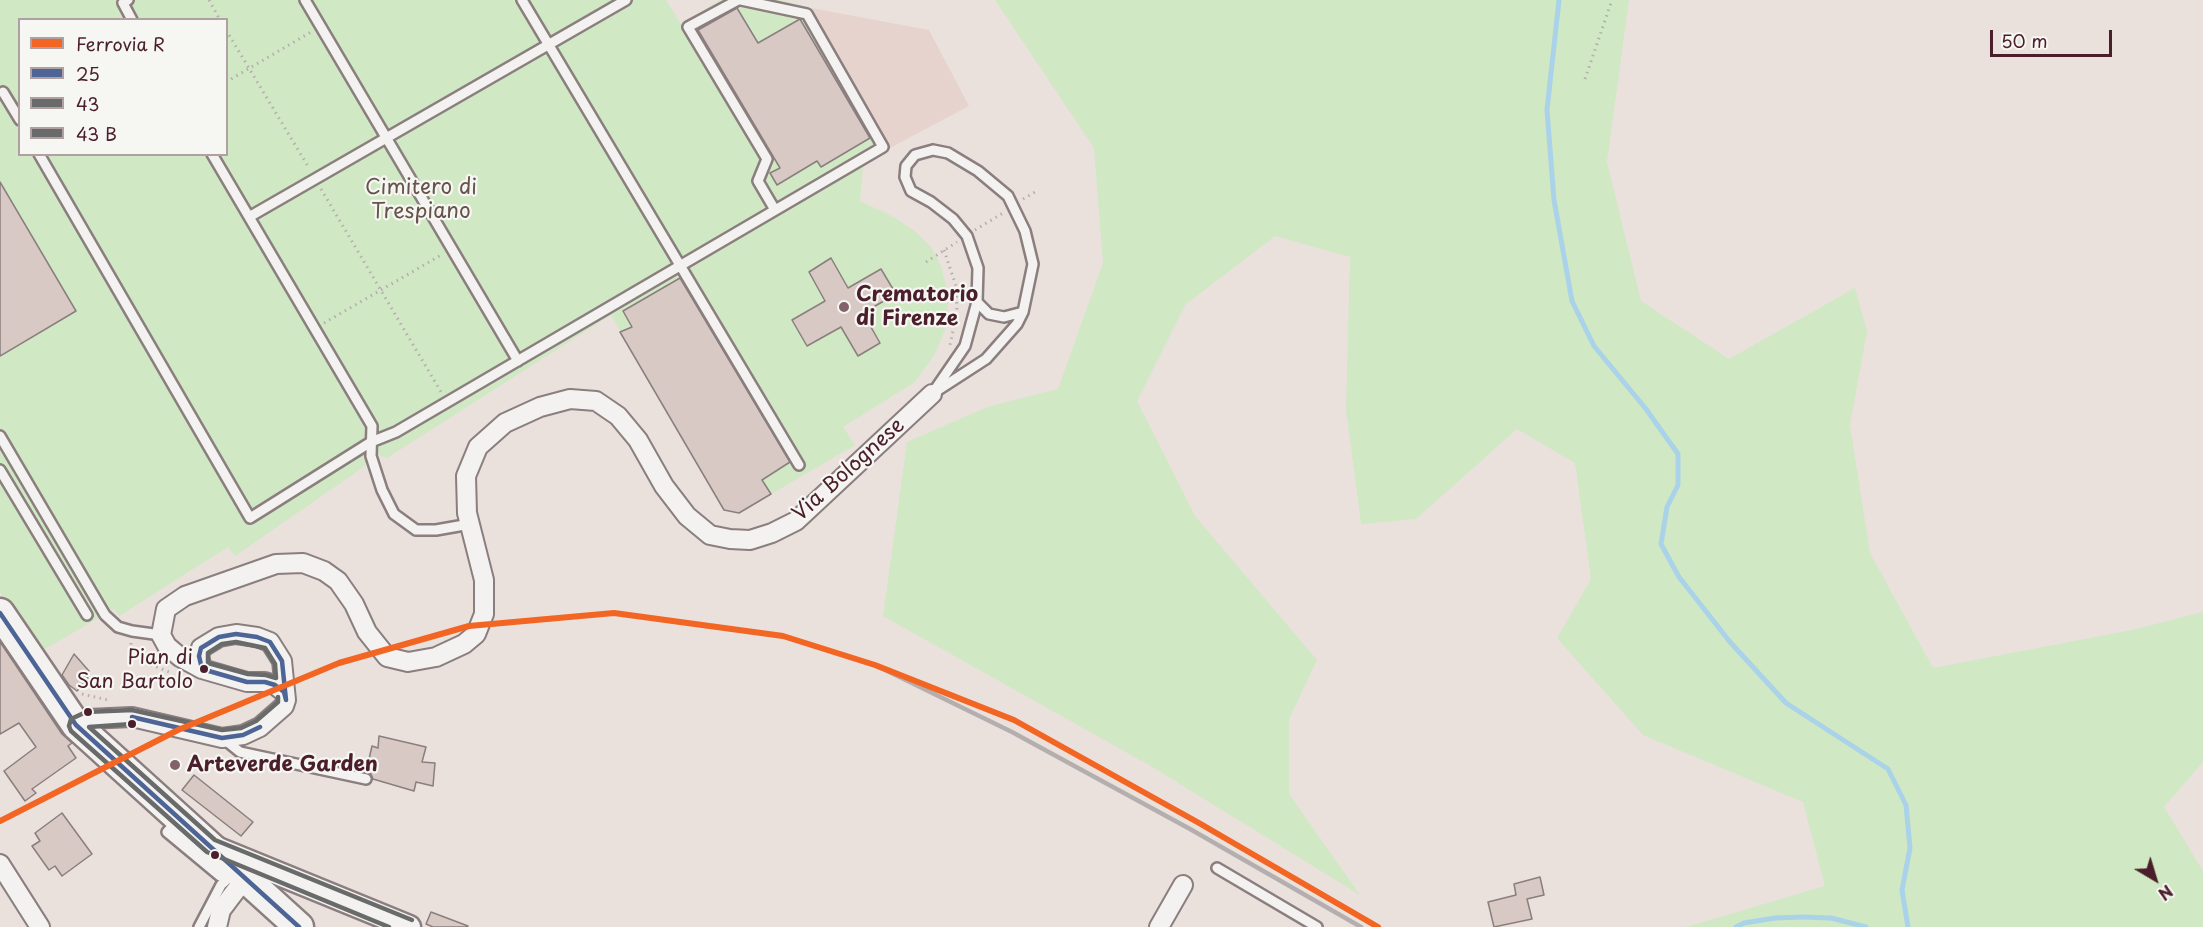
<!DOCTYPE html>
<html>
<head>
<meta charset="utf-8">
<style>
	body { margin:0 }
	#map { position:relative; width:2203px; height:927px; overflow:hidden; background:#eae1dd; font-family:"Playpen Sans",sans-serif }
	canvas { display:block }
	.legend { position:absolute; left:18px; top:18px; width:210px; height:138px; box-sizing:border-box; background:#f6f6f2; border:2px solid #b1a0a2; margin:0; padding:8px 10px; list-style:none; font-size:18px; color:#4a1f2b }
	.legend li { display:flex; align-items:center; gap:12px; height:30px }
	.legend b { width:30px; border:2px solid #b1a0a2 }
	.north { position:absolute; left:2125px; top:849px; width:60px; height:60px; -webkit-text-stroke:4px #f6f6f2; paint-order:stroke; rotate:142deg; font-size:16px; font-weight:700; line-height:24px; text-align:center; color:#4a1f2b }
	.north::after { content:''; display:block; margin:auto; width:21px; height:27px; background:#4a1f2b; clip-path:polygon(50% 0,100% 100%,50% 72%,0 100%) }
	.scale { position:absolute; left:1990px; top:30px; width:122px; height:27px; box-sizing:border-box; border:3px solid #4a1f2b; border-top:0; padding-left:8px; font-size:18px; line-height:21px; white-space:nowrap; color:#4a1f2b; -webkit-text-stroke:4px #f6f6f2; paint-order:stroke }
</style>
</head>
<body>
<div id="map">
<canvas width="2203" height="927"></canvas>
<ul class="legend">
<li><b style="height:8px;background:#f26522"></b>Ferrovia R</li>
<li><b style="height:8px;background:#4c6596"></b>25</li>
<li><b style="height:8px;background:#696a6a"></b>43</li>
<li><b style="height:8px;background:#696a6a"></b>43 B</li>
</ul>
<div class="north">N</div>
<div class="scale">50 m</div>
</div>
<script>
const ctx = document.querySelector('canvas').getContext('2d');
ctx.lineJoin = 'round';
function fill(path, color) { ctx.fillStyle = color; ctx.fill(path, 'evenodd'); }
const toPath = rows => new Path2D(rows.map(r => 'M' + r).join(''));
function trace(path, color, width, dash) { ctx.strokeStyle = color; ctx.lineWidth = width; ctx.lineCap = dash ? 'butt' : 'round'; ctx.setLineDash(dash || []); ctx.stroke(path); }
function write(font, color, halo, rows, align = 'center') {
  ctx.font = font + ' "Playpen Sans",sans-serif'; ctx.lineWidth = 4.5; ctx.setLineDash([]); ctx.textBaseline = 'middle'; ctx.strokeStyle = halo; ctx.fillStyle = color; for (const [text, x, y, turn = 0] of rows) {
    ctx.save(); ctx.translate(x, y); ctx.rotate((+turn || 0) * Math.PI / 180); ctx.textAlign = isNaN(turn) ? turn : align; if (halo) ctx.strokeText(text, 0, 0); ctx.fillText(text, 0, 0); ctx.restore();
  }
}
fill(toPath([
	[811,8,929,30,969,106,890,148]
]), '#e7d3cd');
fill(toPath([
	[0,0,666,0,681,24,720,0,779,0,811,8,890,148,863,167,860,201,894,217,916,232,931,247,941,266,947,290,948,323,935,354,915,382,843,427,855,445,739,513,724,510,611,315,387,458,375,454,367,458,365,466,235,556,228,547,119,616,114,609,38,653,0,592],
	[20,20,226,20,226,154,20,154],
	[995,0,1629,0,1607,162,1641,301,1729,359,1855,288,1867,331,1850,425,1870,553,1933,668,2132,630,2203,612,2203,762,2164,807,2203,871,2203,927,1686,927,1825,886,1803,802,1643,735,1557,638,1591,579,1575,463,1517,429,1416,519,1361,524,1346,409,1350,257,1275,236,1185,305,1137,401,1195,516,1317,660,1289,719,1289,794,1360,895,1149,765,883,616,907,442,987,407,1058,389,1103,263,1094,148]
]), '#d0e8c3');
trace(toPath([
	[1559,0,1547,110,1554,200,1572,301,1594,346,1646,409,1678,454,1678,485,1667,507,1661,544,1679,577,1730,642,1786,703,1888,769,1906,805,1910,848,1902,890,1908,927],
	[1736,927,1744,923,1775,918,1803,917,1831,918,1866,927]
]), '#aad3ea', 5);
const building = toPath([
	[737,8,758,43,800,19,870,138,821,167,817,161,777,185,770,173,780,168,698,30,737,8],
	[0,182,76,311,0,356,0,182],
	[831,258,848,288,881,269,896,294,863,313,880,343,858,356,841,327,807,346,792,320,825,301,809,272,831,258],
	[680,278,790,462,762,480,771,494,739,513,724,510,620,332,632,327,623,311,680,278],
	[0,642,62,734,72,743,68,746,76,758,32,789,36,793,25,801,4,771,36,747,19,723,0,734,0,642],
	[74,654,89,671,84,675,88,678,77,691,69,685,62,675,74,654],
	[379,736,426,747,422,762,435,763,433,786,416,782,414,791,373,779,371,774,366,772,372,746,378,748,379,736],
	[194,775,253,822,241,836,182,790,194,775],
	[62,813,92,854,62,876,55,866,49,870,32,846,40,841,35,833,62,813],
	[1540,877,1544,895,1527,899,1532,919,1494,927,1488,902,1516,895,1514,884,1540,877],
	[431,912,468,926,467,927,433,927,426,924,431,912]
]);
fill(building, '#d8c9c5');
trace(building, '#8a7e7e', 1.5);
const service = toPath([
	[128,0,123,3,132,20],
	[305,0,518,361],
	[522,0,799,465],
	[738,0,688,27,767,159,758,181,775,210],
	[3,92,20,120],
	[933,150,948,153,978,171,1008,196,1025,231,1033,264,1023,312,1017,324,986,359,932,394,965,346,977,302,978,268,967,236,953,219,931,202,911,191,905,177,906,166,915,155,933,150],
	[39,154,250,518,371,442,396,432,883,147,807,14,741,0],
	[212,154,372,426,371,456,382,490,394,514,416,530,436,530,470,524],
	[249,217,626,0],
	[977,302,989,314,1004,317,1023,312],
	[0,436,105,615,118,627,132,631,161,635],
	[0,470,87,615],
	[224,739,240,752,366,779],
	[178,820,167,832,220,876,228,866],
	[1217,868,1317,927],
	[199,927,221,885,234,873]
]);
const minor = toPath([
	[284,692,275,685,265,682,247,682,202,669,180,657,167,646,161,635,166,609,185,596,276,564,303,563,324,571,338,581,354,604,367,632,387,657,408,662,436,657,464,644,476,634,484,614,484,580,467,513,466,476,478,447,505,423,540,407,570,399,596,401,618,416,638,440,664,486,687,516,710,535,730,539,750,540,772,533,796,521,932,394],
	[76,725,88,719,132,717,222,738,243,735,260,727,284,706,286,700,282,661,270,642,257,637,236,634,219,637,201,648,199,656,202,669],
	[0,864,40,927],
	[217,927,221,910,246,877],
	[1159,927,1183,885]
]);
const tertiary = toPath([
	[218,849,409,927]
]);
const primary = toPath([
	[0,613,76,725,299,927]
]);
trace(service, '#8a7e7e', 14);
trace(minor, '#8a7e7e', 22);
trace(tertiary, '#8a7e7e', 27);
trace(primary, '#8a7e7e', 33);
trace(toPath([
	[209,0,220,20],
	[226,30,309,168],
	[1585,79,1612,0],
	[226,82,311,32],
	[321,189,441,392],
	[1023,199,1037,191],
	[975,230,1003,213],
	[944,250,956,286,957,312,950,345],
	[926,262,957,242],
	[324,323,443,254],
	[131,643,131,645,149,664,169,672],
	[82,694,108,700]
]), '#b4afae', 3, [1.5, 4.5]);
trace(service, '#f3f2f0', 9);
trace(minor, '#f3f2f0', 18);
trace(tertiary, '#f3f2f0', 22);
trace(primary, '#f3f2f0', 28);
trace(toPath([
	[875,665,1012,732,1190,829,1361,927]
]), '#b4afae', 4.5);
trace(toPath([
	[0,613,76,725,299,927],
	[236,634,257,637,270,642,282,661,286,700,284,692,275,685,265,682,247,682,202,669,199,656,201,648,219,637,236,634],
	[132,717,222,738,243,735,260,727]
]), '#4c6596', 4.5);
trace(toPath([
	[236,642,265,648,275,664,276,678,266,675,248,674,208,663,208,653,222,644,236,642],
	[278,697,278,702,256,721,241,728,222,730,132,710,86,712,71,719,69,726,71,731,207,852,389,927]
]), '#696a6a', 4.5);
trace(toPath([
	[132,724,89,727,215,840,412,920]
]), '#696a6a', 4.5);
trace(toPath([
	[0,821,178,730,339,663,469,626,614,613,783,636,875,665,1014,720,1199,823,1378,927]
]), '#f26522', 6);
for (const [x, y, r, color] of [
	[844,307,6,"#826369"],
	[204,669,5,"#4a1f2b"],
	[88,712,5,"#4a1f2b"],
	[132,724,5,"#4a1f2b"],
	[175,765,6,"#826369"],
	[215,855,5,"#4a1f2b"]
]) { const dot = new Path2D(); dot.arc(x, y, r, 0, 2 * Math.PI); ctx.fillStyle = color; ctx.fill(dot); trace(dot, '#f6f6f2', 2); }
write('20px', '#4a1f2b', '#f6f6f2', [
	["Pian di",193,658],
	["San Bartolo",193,682]
], 'right');
write('21px', '#66534c', '#f6f6f2', [
	["Cimitero di",421,188],
	["Trespiano",421,212]
]);
write('bold 21px', '#4a1f2b', '#f6f6f2', [
	["Crematorio",856,295],
	["di Firenze",856,319],
	["Arteverde Garden",187,765]
], 'left');
write('21px', '#4a1f2b', '#f6f6f2', [
	["Via Bolognese",849,470,-42]
]);
</script>
</body>
</html>
